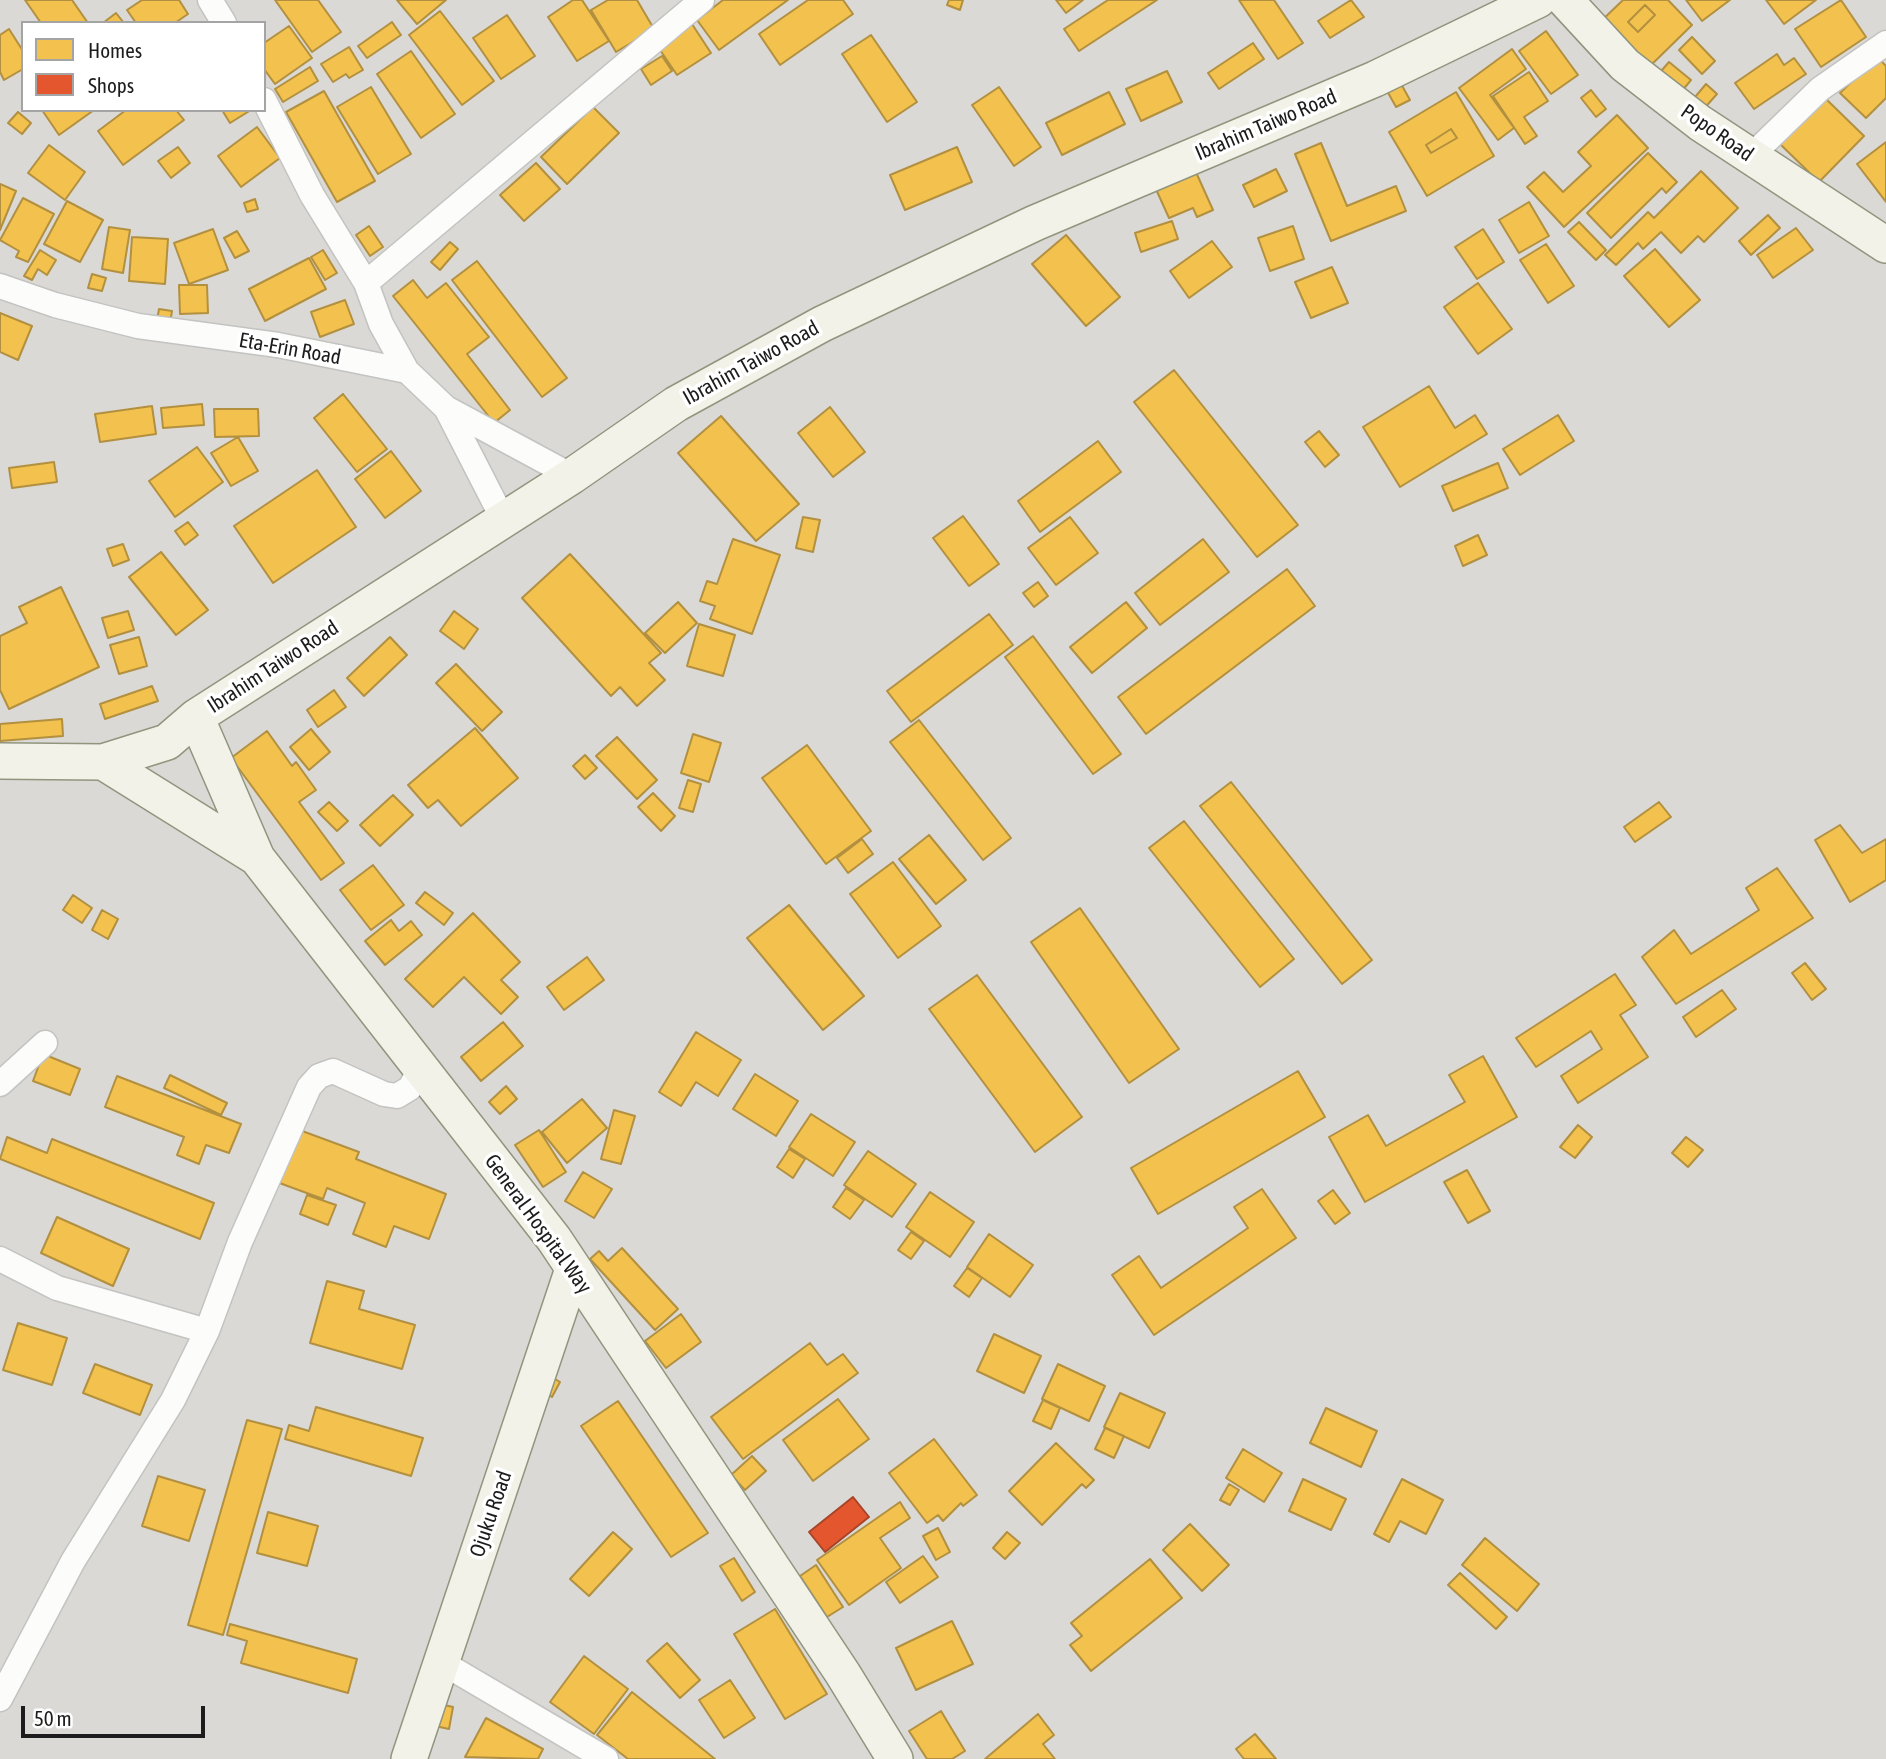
<!DOCTYPE html>
<html>
<head>
<meta charset="utf-8">
<style>
	body { margin:0 }
	#map { position:relative; width:1886px; height:1759px; overflow:hidden; background:#ebeae5; font-family:"Asap Condensed",sans-serif }
	canvas { display:block }
	.legend { position:absolute; left:21px; top:21px; width:245px; height:91px; box-sizing:border-box; background:#fff; border:2px solid #a4a4a4; margin:0; padding:9px 12px; list-style:none; font-size:21px; color:#1c1c1c }
	.legend li { display:flex; align-items:center; gap:14px; height:35px }
	.legend b { width:35px; border:2px solid #a4a4a4 }
	.scale { position:absolute; left:21px; top:1706px; width:184px; height:32px; box-sizing:border-box; border:4px solid #1c1c1c; border-top:0; padding-left:9px; font-size:21px; line-height:24px; white-space:nowrap; color:#1c1c1c; -webkit-text-stroke:5px #fff; paint-order:stroke }
</style>
</head>
<body>
<div id="map">
<canvas width="1886" height="1759"></canvas>
<ul class="legend">
<li><b style="height:19px;background:#f2c14e"></b>Homes</li>
<li><b style="height:19px;background:#e4572e"></b>Shops</li>
</ul>
<div class="scale">50 m</div>
</div>
<script>
const ctx = document.querySelector('canvas').getContext('2d');
ctx.lineJoin = 'round';
function fill(path, color) { ctx.fillStyle = color; ctx.fill(path, 'evenodd'); }
const toPath = rows => new Path2D(rows.map(r => 'M' + r).join(''));
function trace(path, color, width, dash) { ctx.strokeStyle = color; ctx.lineWidth = width; ctx.lineCap = dash ? 'butt' : 'round'; ctx.setLineDash(dash || []); ctx.stroke(path); }
function write(font, color, halo, rows, align = 'center') {
  ctx.font = font + ' "Asap Condensed",sans-serif'; ctx.lineWidth = 7; ctx.setLineDash([]); ctx.textBaseline = 'middle'; ctx.strokeStyle = halo; ctx.fillStyle = color; for (const [text, x, y, turn = 0] of rows) {
    ctx.save(); ctx.translate(x, y); ctx.rotate((+turn || 0) * Math.PI / 180); ctx.textAlign = isNaN(turn) ? turn : align; if (halo) ctx.strokeText(text, 0, 0); ctx.fillText(text, 0, 0); ctx.restore();
  }
}
fill(toPath([
	[0,0,1886,0,1886,1759,0,1759],
	[23,23,264,23,264,110,23,110]
]), '#dad9d6');
const homes = toPath([
	[25,0,72,0,88,23,41,23,25,0],
	[142,0,179,0,188,14,175,23,136,23,127,10,142,0],
	[275,0,318,0,341,32,312,52,275,0],
	[397,0,446,0,417,24,397,0],
	[573,0,582,0,609,41,577,61,548,17,573,0],
	[608,0,637,0,654,29,616,52,591,10,608,0],
	[723,0,788,0,719,50,697,20,723,0],
	[808,0,843,0,853,14,780,65,759,34,808,0],
	[949,0,963,0,960,10,947,5,949,0],
	[1056,0,1083,0,1066,13,1056,0],
	[1108,0,1157,0,1079,51,1064,29,1108,0],
	[1239,0,1274,0,1303,43,1278,59,1239,0],
	[1351,0,1364,17,1330,38,1318,21,1351,0],
	[1623,0,1668,0,1692,25,1646,70,1598,24,1623,0],
	[1645,5,1655,15,1638,32,1628,22,1645,5],
	[1686,0,1730,0,1702,21,1686,0],
	[1766,0,1816,0,1784,24,1766,0],
	[1841,0,1866,37,1821,67,1795,29,1841,0],
	[1645,5,1655,15,1638,32,1628,22,1645,5],
	[440,11,494,81,462,105,409,35,440,11],
	[116,13,124,23,103,23,116,13],
	[507,15,535,56,501,79,473,38,507,15],
	[690,21,711,53,677,75,656,44,690,21],
	[392,22,401,35,367,58,358,46,392,22],
	[289,26,312,58,275,84,264,69,264,43,289,26],
	[9,29,23,51,23,69,4,80,0,72,0,35,9,29],
	[1546,31,1578,75,1551,94,1519,51,1546,31],
	[871,35,917,102,887,122,842,54,871,35],
	[1692,37,1715,61,1702,74,1679,50,1692,37],
	[1253,43,1264,59,1219,89,1208,73,1253,43],
	[349,47,363,70,349,78,346,74,333,82,321,64,349,47],
	[1512,49,1526,69,1490,95,1514,128,1498,140,1459,88,1512,49],
	[411,51,455,114,421,138,377,74,411,51],
	[1777,54,1784,65,1794,58,1806,74,1754,109,1735,83,1777,54],
	[662,56,672,71,651,85,641,69,662,56],
	[1877,57,1886,66,1886,98,1866,118,1840,93,1877,57],
	[1669,62,1691,80,1677,97,1655,78,1669,62],
	[310,67,318,81,283,102,275,89,310,67],
	[1167,71,1182,102,1141,121,1126,89,1167,71],
	[1529,72,1548,101,1524,117,1537,136,1525,144,1493,96,1529,72],
	[1400,82,1410,100,1396,107,1386,89,1400,82],
	[1706,84,1717,94,1701,112,1690,103,1706,84],
	[371,87,411,154,378,174,337,107,371,87],
	[999,87,1041,147,1014,166,972,105,999,87],
	[1591,90,1606,109,1596,117,1581,98,1591,90],
	[324,91,375,181,337,202,286,112,324,91],
	[1109,92,1125,124,1062,155,1046,123,1109,92],
	[1456,92,1494,156,1427,196,1389,132,1456,92],
	[1451,129,1457,138,1431,153,1426,145,1451,129],
	[1825,98,1864,136,1819,182,1780,144,1825,98],
	[593,107,619,133,567,184,541,157,593,107],
	[42,110,94,110,59,135,42,110],
	[126,110,176,110,184,120,123,165,98,131,126,110],
	[222,110,251,110,230,123,222,110],
	[18,112,31,123,22,134,8,123,18,112],
	[1617,115,1648,148,1564,227,1527,187,1544,172,1563,192,1591,166,1578,152,1617,115],
	[257,127,280,158,241,187,218,156,257,127],
	[1451,129,1457,138,1431,153,1426,145,1451,129],
	[1886,142,1886,202,1857,164,1886,142],
	[1321,143,1347,206,1396,186,1406,211,1331,241,1295,154,1321,143],
	[49,145,85,172,65,200,28,173,49,145],
	[178,147,190,163,171,178,158,161,178,147],
	[957,147,972,182,905,210,890,175,957,147],
	[1648,153,1677,182,1666,193,1662,188,1611,238,1587,213,1648,153],
	[536,163,560,189,524,221,500,195,536,163],
	[1276,169,1287,191,1254,207,1243,185,1276,169],
	[1195,170,1213,210,1197,217,1193,208,1169,218,1155,187,1195,170],
	[1701,171,1738,208,1704,242,1698,236,1681,253,1661,232,1643,249,1638,243,1616,265,1605,255,1648,212,1654,218,1701,171],
	[0,184,16,191,0,230,0,184],
	[23,198,54,214,28,262,16,257,19,251,0,240,23,198],
	[255,199,258,209,247,212,244,203,255,199],
	[67,201,103,220,80,262,44,244,67,201],
	[1529,202,1549,236,1519,253,1499,220,1529,202],
	[1768,215,1780,228,1751,255,1739,241,1768,215],
	[1172,221,1178,239,1141,252,1135,233,1172,221],
	[1579,222,1606,250,1596,260,1568,232,1579,222],
	[369,226,383,247,370,256,356,235,369,226],
	[1293,226,1304,259,1270,271,1258,238,1293,226],
	[109,227,130,230,123,273,102,269,109,227],
	[1796,228,1813,250,1773,278,1757,255,1796,228],
	[213,229,228,270,189,284,174,243,213,229],
	[1483,229,1504,262,1477,279,1455,247,1483,229],
	[237,231,249,251,235,258,224,238,237,231],
	[1066,235,1120,297,1086,326,1032,264,1066,235],
	[132,237,168,239,165,284,129,281,132,237],
	[1212,241,1232,267,1189,298,1170,271,1212,241],
	[450,242,458,249,440,270,431,262,450,242],
	[1546,244,1574,286,1548,303,1520,260,1546,244],
	[1655,249,1700,300,1669,327,1624,276,1655,249],
	[40,250,56,260,47,275,38,269,32,280,24,276,40,250],
	[323,250,337,273,325,280,311,257,323,250],
	[309,258,326,289,265,321,249,289,309,258],
	[477,261,567,378,542,397,452,280,477,261],
	[1332,267,1348,303,1311,318,1295,282,1332,267],
	[92,274,106,278,102,291,88,288,92,274],
	[413,280,427,298,446,283,489,337,467,354,510,410,494,423,393,296,413,280],
	[1478,283,1512,329,1478,354,1444,307,1478,283],
	[179,285,207,285,208,313,180,314,179,285],
	[345,300,354,324,320,337,311,312,345,300],
	[159,309,172,311,170,323,157,320,159,309],
	[0,313,32,326,18,360,0,352,0,313],
	[1174,370,1298,525,1257,557,1134,402,1174,370],
	[1429,386,1455,428,1475,415,1487,434,1400,487,1363,427,1429,386],
	[343,394,387,449,357,472,314,418,343,394],
	[202,404,204,425,163,428,161,408,202,404],
	[152,406,156,434,100,442,95,414,152,406],
	[830,407,865,452,833,477,798,433,830,407],
	[214,409,258,409,259,436,215,437,214,409],
	[1558,415,1574,441,1520,475,1503,449,1558,415],
	[721,416,799,504,756,541,678,453,721,416],
	[1319,431,1339,455,1325,467,1305,442,1319,431],
	[238,437,258,471,231,486,211,453,238,437],
	[1098,441,1121,472,1040,532,1018,501,1098,441],
	[197,447,223,482,175,517,149,481,197,447],
	[391,451,421,491,385,518,355,479,391,451],
	[54,462,57,482,12,488,9,468,54,462],
	[1498,463,1508,488,1453,511,1442,486,1498,463],
	[317,470,356,527,273,583,234,526,317,470],
	[963,516,999,564,969,586,933,538,963,516],
	[803,517,820,520,813,552,796,548,803,517],
	[1070,517,1098,553,1056,585,1028,548,1070,517],
	[188,522,198,535,185,545,175,531,188,522],
	[1478,535,1487,555,1463,566,1455,546,1478,535],
	[733,539,780,555,752,634,710,619,715,606,700,601,707,581,717,584,733,539],
	[1203,539,1229,572,1160,625,1135,593,1203,539],
	[123,544,129,560,113,566,107,549,123,544],
	[161,552,208,610,176,635,129,577,161,552],
	[570,554,661,653,649,663,665,680,637,706,620,687,611,696,522,598,570,554],
	[1287,569,1315,606,1146,734,1118,697,1287,569],
	[1038,582,1048,596,1034,607,1023,593,1038,582],
	[61,587,99,667,9,709,0,690,0,636,27,623,19,607,61,587],
	[678,602,697,623,665,653,645,633,678,602],
	[1126,602,1147,628,1092,673,1070,647,1126,602],
	[128,611,134,630,108,638,102,618,128,611],
	[454,611,478,629,464,649,440,631,454,611],
	[989,614,1013,645,911,722,887,691,989,614],
	[699,624,735,635,723,676,687,666,699,624],
	[1033,636,1121,754,1093,774,1005,657,1033,636],
	[139,637,147,666,119,674,110,645,139,637],
	[390,637,407,655,364,696,347,678,390,637],
	[456,664,502,712,482,731,436,683,456,664],
	[152,686,158,701,105,719,100,704,152,686],
	[334,690,346,707,318,727,307,710,334,690],
	[62,719,63,736,0,741,0,724,62,719],
	[919,720,1011,838,983,860,890,742,919,720],
	[475,728,518,778,461,826,438,800,428,808,408,785,475,728],
	[311,729,330,752,309,770,290,747,311,729],
	[267,731,292,766,296,762,316,790,299,802,344,863,321,880,231,758,267,731],
	[693,734,721,743,709,782,681,773,693,734],
	[617,737,657,780,637,799,596,756,617,737],
	[807,745,871,831,826,864,762,778,807,745],
	[585,755,597,768,585,779,573,766,585,755],
	[688,780,701,784,693,812,679,808,688,780],
	[1231,782,1372,960,1342,984,1200,806,1231,782],
	[653,793,675,816,661,831,638,807,653,793],
	[393,795,413,815,380,846,360,825,393,795],
	[329,802,348,821,337,831,318,812,329,802],
	[1659,802,1671,817,1635,842,1624,827,1659,802],
	[1184,821,1294,959,1260,987,1149,848,1184,821],
	[1840,825,1862,853,1886,839,1886,880,1850,902,1815,840,1840,825],
	[929,835,966,880,936,904,899,859,929,835],
	[862,839,873,854,848,873,837,858,862,839],
	[893,862,941,926,898,958,850,894,893,862],
	[373,865,404,905,371,930,340,890,373,865],
	[1777,868,1813,918,1676,1004,1642,957,1674,930,1691,954,1759,910,1746,888,1777,868],
	[425,892,453,913,444,925,416,903,425,892],
	[73,895,92,908,82,923,63,910,73,895],
	[789,905,864,996,823,1030,747,938,789,905],
	[1080,908,1179,1049,1129,1083,1031,942,1080,908],
	[102,910,118,919,108,939,92,930,102,910],
	[473,913,520,962,501,980,518,997,501,1014,464,977,433,1007,405,979,473,913],
	[391,920,399,931,411,921,422,935,385,965,365,941,391,920],
	[587,957,604,980,564,1010,547,987,587,957],
	[1805,963,1826,989,1812,1000,1792,973,1805,963],
	[1615,974,1636,1005,1620,1015,1648,1057,1578,1103,1561,1076,1602,1049,1591,1031,1536,1067,1516,1038,1615,974],
	[977,975,1082,1117,1035,1152,929,1009,977,975],
	[1722,990,1736,1009,1696,1037,1683,1017,1722,990],
	[503,1022,523,1046,481,1081,461,1057,503,1022],
	[696,1032,741,1060,718,1096,696,1082,681,1106,659,1092,696,1032],
	[43,1054,80,1069,70,1095,33,1081,43,1054],
	[1483,1056,1517,1117,1365,1202,1329,1137,1368,1115,1386,1146,1465,1102,1449,1075,1483,1056],
	[1298,1071,1325,1117,1158,1214,1131,1168,1298,1071],
	[755,1074,798,1101,776,1136,733,1109,755,1074],
	[170,1075,227,1103,221,1115,164,1088,170,1075],
	[117,1076,241,1124,229,1153,206,1145,199,1164,177,1155,184,1137,105,1107,117,1076],
	[506,1086,517,1099,500,1114,489,1102,506,1086],
	[582,1099,607,1128,567,1163,542,1132,582,1099],
	[614,1110,635,1116,621,1164,601,1159,614,1110],
	[811,1114,855,1142,833,1176,789,1147,811,1114],
	[1578,1125,1592,1137,1575,1158,1560,1147,1578,1125],
	[294,1128,359,1152,356,1159,446,1194,429,1239,394,1226,386,1247,353,1234,365,1203,327,1188,323,1199,274,1181,294,1128],
	[539,1130,566,1172,543,1187,515,1145,539,1130],
	[7,1137,47,1153,52,1139,214,1203,200,1239,0,1159,7,1137],
	[1686,1137,1703,1150,1688,1167,1672,1153,1686,1137],
	[789,1149,805,1159,793,1178,777,1167,789,1149],
	[868,1151,916,1184,892,1217,844,1185,868,1151],
	[1467,1170,1490,1211,1468,1223,1444,1182,1467,1170],
	[583,1172,612,1189,594,1218,565,1201,583,1172],
	[846,1188,864,1200,850,1219,833,1207,846,1188],
	[1262,1189,1296,1238,1154,1335,1112,1275,1139,1256,1161,1288,1248,1228,1234,1207,1262,1189],
	[1333,1190,1350,1213,1335,1224,1318,1201,1333,1190],
	[930,1192,974,1222,950,1257,906,1227,930,1192],
	[307,1195,336,1205,328,1225,300,1214,307,1195],
	[57,1217,129,1249,113,1286,41,1253,57,1217],
	[911,1232,924,1241,911,1259,898,1250,911,1232],
	[989,1234,1033,1265,1010,1297,967,1267,989,1234],
	[622,1248,678,1309,655,1330,590,1259,599,1251,608,1261,622,1248],
	[967,1268,982,1278,969,1297,954,1286,967,1268],
	[327,1281,364,1291,359,1309,415,1325,402,1369,310,1343,327,1281],
	[681,1314,701,1342,666,1368,645,1341,681,1314],
	[18,1323,67,1338,52,1385,3,1370,18,1323],
	[994,1334,1041,1356,1024,1393,977,1371,994,1334],
	[810,1343,827,1365,843,1354,858,1373,743,1459,711,1417,810,1343],
	[95,1364,152,1385,140,1415,83,1393,95,1364],
	[1058,1364,1105,1386,1089,1421,1042,1399,1058,1364],
	[545,1373,560,1382,552,1397,537,1388,545,1373],
	[1120,1393,1165,1413,1149,1448,1104,1427,1120,1393],
	[838,1399,869,1439,813,1481,783,1440,838,1399],
	[1043,1400,1060,1408,1051,1429,1033,1421,1043,1400],
	[618,1401,708,1533,671,1557,581,1426,618,1401],
	[316,1407,423,1438,411,1476,285,1439,289,1425,309,1431,316,1407],
	[1326,1408,1377,1431,1361,1467,1310,1443,1326,1408],
	[247,1420,282,1429,223,1635,188,1625,247,1420],
	[1105,1428,1124,1436,1114,1458,1095,1449,1105,1428],
	[934,1439,977,1495,963,1506,961,1503,943,1521,938,1515,927,1523,889,1473,934,1439],
	[1056,1443,1094,1480,1086,1488,1082,1484,1042,1525,1009,1491,1056,1443],
	[1243,1449,1282,1473,1264,1502,1226,1478,1243,1449],
	[752,1456,766,1471,745,1490,731,1475,752,1456],
	[158,1476,205,1490,189,1541,142,1526,158,1476],
	[1303,1479,1346,1499,1331,1530,1289,1511,1303,1479],
	[1402,1479,1443,1500,1426,1534,1400,1521,1389,1542,1374,1534,1402,1479],
	[1229,1484,1239,1490,1230,1505,1220,1500,1229,1484],
	[900,1502,910,1518,880,1538,901,1568,849,1605,817,1560,900,1502],
	[268,1512,318,1526,307,1566,257,1553,268,1512],
	[1190,1524,1229,1565,1202,1591,1163,1550,1190,1524],
	[938,1528,950,1552,936,1560,923,1536,938,1528],
	[613,1532,632,1549,589,1596,570,1579,613,1532],
	[1007,1532,1020,1543,1005,1559,993,1548,1007,1532],
	[1485,1538,1539,1584,1517,1611,1462,1565,1485,1538],
	[923,1556,938,1577,900,1603,886,1582,923,1556],
	[734,1558,755,1592,742,1601,720,1566,734,1558],
	[1150,1559,1182,1598,1091,1671,1070,1645,1082,1636,1071,1623,1150,1559],
	[816,1565,843,1607,827,1617,800,1576,816,1565],
	[1460,1573,1507,1617,1496,1629,1448,1585,1460,1573],
	[775,1609,827,1694,785,1719,734,1634,775,1609],
	[952,1621,973,1664,916,1690,896,1648,952,1621],
	[230,1624,357,1659,348,1693,241,1663,247,1641,227,1635,230,1624],
	[667,1643,700,1680,680,1698,647,1661,667,1643],
	[584,1656,628,1689,594,1734,550,1702,584,1656],
	[730,1680,755,1718,724,1738,699,1700,730,1680],
	[632,1692,715,1759,628,1759,597,1735,632,1692],
	[440,1704,453,1707,449,1729,435,1726,440,1704],
	[941,1711,965,1751,952,1759,927,1759,909,1731,941,1711],
	[1038,1714,1054,1735,1043,1744,1055,1759,985,1759,1038,1714],
	[486,1718,543,1749,538,1759,465,1757,486,1718],
	[1255,1734,1276,1759,1244,1759,1236,1749,1255,1734]
]);
fill(homes, '#f2c14e');
trace(homes, '#b2903f', 2);
const shops = toPath([
	[853,1497,869,1517,825,1552,809,1532,853,1497]
]);
fill(shops, '#e4572e');
trace(shops, '#a84529', 2);
const street = toPath([
	[210,0,224,23],
	[264,100,312,195,366,283,381,324,407,371],
	[1750,157,1820,89,1886,43],
	[366,283,702,0],
	[0,286,55,305,138,326,278,345,407,371,446,408,503,519],
	[446,408,572,476],
	[0,1084,45,1043],
	[0,1259,57,1288,207,1331],
	[441,1662,606,1759],
	[0,1699,73,1561,173,1400,207,1331,240,1242,309,1087,319,1076,333,1071,384,1094,397,1096,410,1088,421,1067]
]);
const secondary = toPath([
	[1565,0,1625,65,1700,123,1886,245],
	[196,717,257,858],
	[0,761,103,762,167,742,196,717,572,476,676,404,822,324,1035,223,1375,79,1538,0],
	[103,762,257,858,554,1239,843,1674,895,1759],
	[409,1759,573,1269]
]);
trace(street, '#c3c3c1', 27);
trace(secondary, '#91957d', 38);
trace(street, '#fcfcfb', 24);
trace(secondary, '#f2f2e9', 35);
write('21px', '#1c1c1c', '#fff', [
	["Ibrahim Taiwo Road",1266,125,-23],
	["Popo Road",1717,133,35],
	["Eta-Erin Road",290,349,10],
	["Ibrahim Taiwo Road",751,363,-29],
	["Ibrahim Taiwo Road",273,667,-33],
	["General Hospital Way",538,1224,54],
	["Ojuku Road",491,1514,-71]
]);
</script>
</body>
</html>
